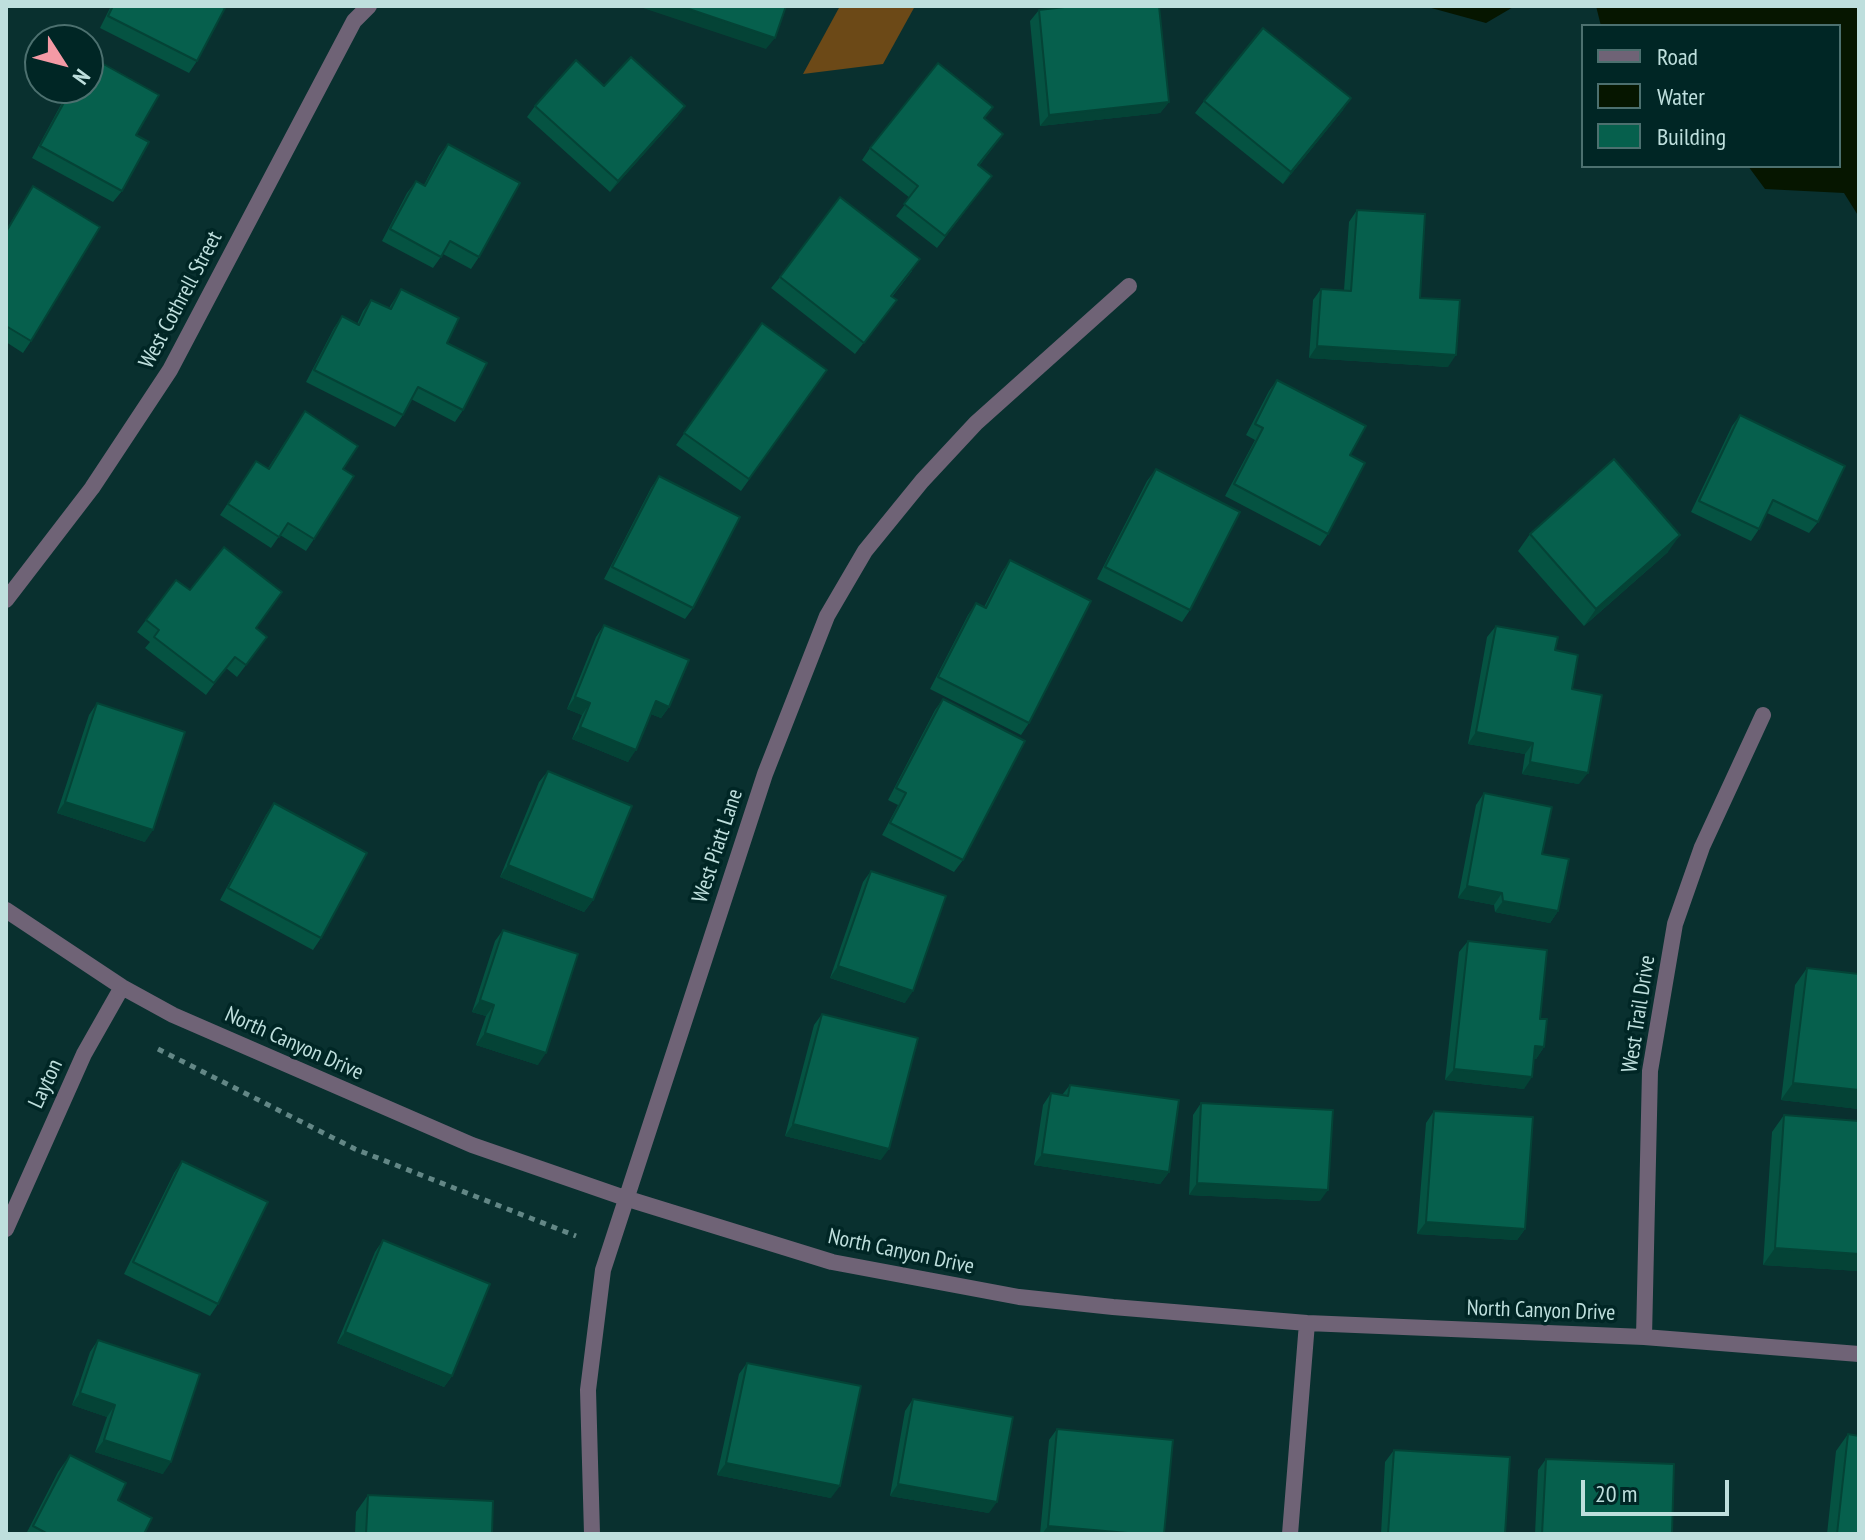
<!DOCTYPE html>
<html>
<head>
<meta charset="utf-8">
<style>
	body { margin:0 }
	#map { position:relative; width:1865px; height:1540px; overflow:hidden; background:#09302f; font-family:"PT Sans Narrow",sans-serif }
	canvas { display:block }
	.frame { position:absolute; inset:0; border:8px solid #bedfdd; pointer-events:none }
	.legend { position:absolute; left:1581px; top:24px; width:260px; height:144px; box-sizing:border-box; background:#002625; border:2px solid #4c706f; margin:0; padding:10px 14px; list-style:none; font-size:24px; color:#bedfdd }
	.legend li { display:flex; align-items:center; gap:16px; height:40px }
	.legend b { width:40px; border:2px solid #4c706f }
	.north { position:absolute; left:24px; top:24px; width:80px; height:80px; box-sizing:border-box; background:#002625; border:2px solid #4c706f; border-radius:50%; rotate:126deg; font-size:22px; font-weight:700; line-height:32px; text-align:center; color:#bedfdd }
	.north::after { content:''; display:block; margin:auto; width:28px; height:36px; background:#f49aa5; clip-path:polygon(50% 0,100% 100%,50% 72%,0 100%) }
	.scale { position:absolute; left:1581px; top:1480px; width:148px; height:36px; box-sizing:border-box; border:4px solid #bedfdd; border-top:0; padding-left:10px; font-size:24px; line-height:28px; white-space:nowrap; color:#bedfdd; -webkit-text-stroke:6px #002625; paint-order:stroke }
</style>
</head>
<body>
<div id="map">
<canvas width="1865" height="1540"></canvas>
<div class="frame"></div>
<ul class="legend">
<li><b style="height:10px;background:#6f6376"></b>Road</li>
<li><b style="height:22px;background:#061600"></b>Water</li>
<li><b style="height:22px;background:#06604d"></b>Building</li>
</ul>
<div class="north">N</div>
<div class="scale">20 m</div>
</div>
<script>
const ctx = document.querySelector('canvas').getContext('2d');
ctx.lineJoin = 'round';
function fill(path, color) { ctx.fillStyle = color; ctx.fill(path, 'evenodd'); }
const toPath = rows => new Path2D(rows.map(r => 'M' + r).join(''));
function trace(path, color, width, dash) { ctx.strokeStyle = color; ctx.lineWidth = width; ctx.lineCap = dash ? 'butt' : 'round'; ctx.setLineDash(dash || []); ctx.stroke(path); }
function write(font, color, halo, rows, align = 'center') {
  ctx.font = font + ' "PT Sans Narrow",sans-serif'; ctx.lineWidth = 7; ctx.setLineDash([]); ctx.textBaseline = 'middle'; ctx.strokeStyle = halo; ctx.fillStyle = color; for (const [text, x, y, turn = 0] of rows) {
    ctx.save(); ctx.translate(x, y); ctx.rotate((+turn || 0) * Math.PI / 180); ctx.textAlign = isNaN(turn) ? turn : align; if (halo) ctx.strokeText(text, 0, 0); ctx.fillText(text, 0, 0); ctx.restore();
  }
}
fill(toPath([
	[840,6,915,6,883,64,803,74]
]), '#6c4917');
fill(toPath([
	[1424,6,1515,6,1486,23],
	[1596,6,1859,6,1859,217,1844,193,1765,189,1748,166,1839,166,1839,26,1601,26]
]), '#061600');
trace(toPath([
	[158,1049,355,1149,576,1236]
]), '#638786', 5, [6, 6]);
trace(toPath([
	[6,600,92,488,170,370,354,21,369,6],
	[6,910,122,987,173,1015,472,1145,625,1198,832,1262,1019,1297,1113,1307,1307,1323,1644,1337,1859,1354],
	[6,1229,84,1054,122,987],
	[1644,1337,1650,1071,1675,924,1702,847,1763,715],
	[592,1534,588,1390,603,1270,765,774,827,616,865,551,922,481,976,423,1129,286],
	[1290,1534,1307,1323]
]), '#6f6376', 16);
fill(toPath([
	[111,6,221,6,197,61,189,73,100,28],
	[1039,10,1169,102,1160,113,1040,126,1030,21],
	[604,86,685,106,677,117,610,192,527,117,535,106],
	[70,88,88,88,136,135,122,191,113,202,32,158],
	[1204,101,1343,110,1283,184,1195,113],
	[985,119,1003,134,979,166,992,176,937,248,896,216,910,198,862,160,870,148],
	[448,144,479,257,471,269,443,254,433,268,382,241,407,193,416,181,424,185,439,156],
	[33,186,31,341,23,353,6,342,6,230],
	[1357,210,1420,298,1448,367,1309,358,1313,300,1321,289,1344,290,1349,222],
	[912,271,892,297,897,300,855,354,771,288,780,277],
	[401,289,447,343,463,410,455,422,411,399,403,415,395,427,306,382,334,328,342,316,357,324,363,311,371,300,389,308],
	[762,323,827,370,741,491,676,445],
	[1277,380,1350,455,1328,534,1320,546,1225,496,1255,440,1246,435,1269,391],
	[305,411,343,469,314,539,306,551,280,535,271,548,220,515,256,461,268,468],
	[1740,415,1818,522,1809,533,1767,513,1759,529,1751,541,1691,512,1732,426],
	[1156,469,1190,610,1182,622,1097,579,1147,481],
	[659,476,693,608,685,619,604,579,651,488],
	[1530,534,1668,552,1584,626,1518,551],
	[1010,560,1029,723,1021,735,930,689,968,615,976,603,984,607,1002,572],
	[176,580,190,590,256,628,259,648,237,677,226,668,206,695,145,648,150,642,137,632],
	[604,625,669,707,661,718,651,714,628,762,572,739,582,715,567,709,596,637],
	[1496,626,1555,650,1572,689,1579,784,1522,774,1525,754,1468,744,1487,637],
	[943,699,963,860,954,872,882,835,898,805,888,800,935,710],
	[97,703,145,842,57,813,89,715],
	[548,771,593,900,584,912,500,877,539,782],
	[1484,793,1542,854,1558,911,1550,923,1495,912,1494,905,1458,898,1476,805],
	[274,803,321,938,313,950,220,900,266,815],
	[871,871,905,1003,830,978,863,882],
	[503,930,538,1065,476,1045,486,1016,472,1012,495,941],
	[1468,941,1540,1019,1544,1047,1536,1059,1534,1059,1524,1089,1445,1080,1459,952],
	[1807,968,1859,974,1859,1109,1781,1100,1795,985],
	[822,1014,881,1160,785,1136,814,1025],
	[1070,1085,1169,1172,1160,1184,1034,1165,1043,1105,1051,1093,1062,1095],
	[1201,1103,1320,1201,1189,1195,1193,1115],
	[1434,1111,1525,1229,1517,1240,1417,1234,1426,1123],
	[1784,1115,1859,1215,1859,1271,1763,1265,1772,1132],
	[182,1161,218,1304,210,1316,124,1274,174,1173],
	[383,1240,452,1376,444,1387,337,1343,375,1252],
	[98,1340,163,1474,95,1452,107,1417,72,1405,90,1352],
	[747,1363,831,1498,717,1475,739,1374],
	[913,1399,989,1513,890,1496,905,1411],
	[1057,1429,1164,1534,1040,1534,1049,1440],
	[1848,1434,1859,1534,1827,1534,1836,1451],
	[1394,1450,1505,1534,1381,1534,1385,1462],
	[70,1455,118,1500,144,1534,26,1534,58,1472],
	[1546,1459,1672,1534,1535,1534,1538,1470],
	[368,1495,492,1534,355,1534,356,1512]
]), '#055342');
fill(toPath([
	[641,6,680,6,775,38,766,49,640,7],
	[1351,98,1343,110,1283,184,1291,172],
	[1169,102,1160,113,1040,126,1049,115],
	[685,106,677,117,610,192,618,181],
	[1317,346,1456,355,1448,367,1309,358],
	[1680,535,1668,552,1584,626,1596,609],
	[575,697,590,703,582,715,567,709],
	[656,701,669,707,661,718,648,713],
	[580,727,636,750,628,762,572,739],
	[1476,732,1533,743,1525,754,1468,744],
	[1530,762,1588,773,1579,784,1522,774],
	[65,802,153,830,145,842,57,813],
	[508,865,593,900,584,912,500,877],
	[1467,886,1502,893,1494,905,1458,898],
	[1503,901,1558,911,1550,923,1495,912],
	[838,966,913,991,905,1003,830,978],
	[480,1000,494,1005,486,1016,472,1012],
	[485,1033,546,1053,538,1065,476,1045],
	[1535,1046,1544,1047,1536,1059,1527,1058],
	[1454,1069,1532,1077,1524,1089,1445,1080],
	[1793,1083,1859,1090,1859,1109,1781,1100],
	[793,1124,889,1149,881,1160,785,1136],
	[1042,1154,1169,1172,1160,1184,1034,1165],
	[1197,1183,1328,1190,1320,1201,1189,1195],
	[1426,1222,1525,1229,1517,1240,1417,1234],
	[1775,1248,1859,1254,1859,1271,1763,1265],
	[345,1332,452,1376,444,1387,337,1343],
	[80,1393,115,1405,107,1417,72,1405],
	[104,1440,171,1462,163,1474,95,1452],
	[726,1463,840,1486,831,1498,717,1475],
	[898,1484,997,1502,989,1513,890,1496],
	[1048,1526,1139,1534,1042,1534]
]), '#044336');
const building = toPath([
	[113,6,221,6,225,8,197,61,108,16,113,6],
	[680,6,786,6,775,38,680,6],
	[1073,6,1159,6,1169,102,1049,115,1039,10,1073,6],
	[1263,28,1351,98,1291,172,1204,101,1263,28],
	[89,56,159,95,136,135,149,142,122,191,40,146,72,88,88,88,88,58,89,56],
	[631,57,685,106,618,181,535,106,576,60,604,86,631,57],
	[938,63,993,107,984,118,1003,134,978,165,992,176,945,236,904,204,918,186,870,148,938,63],
	[448,144,520,183,479,257,450,241,441,257,390,229,416,181,425,186,448,144],
	[33,186,100,227,31,341,6,326,6,232,33,186],
	[840,197,920,259,891,296,897,300,864,343,780,277,840,197],
	[1357,210,1425,214,1420,298,1460,300,1456,355,1317,346,1321,289,1351,291,1357,210],
	[401,289,459,318,447,343,487,363,463,410,418,387,403,415,314,370,342,316,359,325,371,300,391,309,401,289],
	[762,323,827,370,749,479,684,433,762,323],
	[1277,380,1366,426,1350,455,1365,463,1328,534,1234,484,1263,428,1255,424,1277,380],
	[305,411,358,446,343,469,354,476,314,539,288,523,279,537,228,504,256,461,269,469,305,411],
	[1740,415,1845,466,1818,522,1773,500,1759,529,1699,501,1740,415],
	[1614,459,1680,535,1596,609,1530,534,1614,459],
	[1156,469,1240,512,1190,610,1105,567,1156,469],
	[659,476,740,517,693,608,612,567,659,476],
	[224,547,282,592,256,628,267,637,246,665,235,657,214,683,154,637,159,630,146,620,176,580,190,590,224,547],
	[1010,560,1091,601,1029,723,938,677,976,603,986,608,1010,560],
	[604,625,689,660,669,707,656,701,636,750,580,727,590,703,575,697,604,625],
	[1496,626,1558,637,1555,650,1578,655,1572,689,1602,695,1588,773,1530,762,1533,743,1476,732,1496,626],
	[943,699,1025,741,963,860,890,823,906,793,896,788,943,699],
	[97,703,185,732,153,830,65,802,97,703],
	[548,771,632,806,593,900,508,865,548,771],
	[1484,793,1552,807,1542,854,1569,859,1558,911,1503,901,1502,893,1467,886,1484,793],
	[274,803,367,853,321,938,228,888,274,803],
	[871,871,946,896,913,991,838,966,871,871],
	[503,930,578,954,546,1053,485,1033,494,1005,480,1000,503,930],
	[1468,941,1547,950,1540,1019,1547,1019,1544,1047,1535,1046,1532,1077,1454,1069,1468,941],
	[1807,968,1859,974,1859,1090,1793,1083,1807,968],
	[822,1014,918,1038,889,1149,793,1124,822,1014],
	[1070,1085,1179,1100,1169,1172,1042,1154,1051,1093,1068,1096,1070,1085],
	[1201,1103,1333,1110,1328,1190,1197,1183,1201,1103],
	[1434,1111,1533,1117,1525,1229,1426,1222,1434,1111],
	[1784,1115,1859,1121,1859,1254,1775,1248,1784,1115],
	[182,1161,268,1202,218,1304,133,1262,182,1161],
	[383,1240,490,1284,452,1376,345,1332,383,1240],
	[98,1340,200,1374,171,1462,104,1440,115,1405,80,1393,98,1340],
	[747,1363,861,1386,840,1486,726,1463,747,1363],
	[913,1399,1013,1417,997,1502,898,1484,913,1399],
	[1057,1429,1173,1440,1164,1534,1139,1534,1048,1526,1057,1429],
	[1848,1434,1859,1436,1859,1534,1837,1534,1848,1434],
	[1394,1450,1510,1457,1505,1534,1388,1534,1394,1450],
	[70,1455,126,1483,118,1500,152,1518,144,1534,48,1534,33,1526,70,1455],
	[1546,1459,1674,1464,1672,1534,1542,1534,1546,1459],
	[368,1495,493,1501,492,1534,366,1534,368,1495]
]);
fill(building, '#06604d');
trace(building, '#044336', 2);
write('22px', '#bedfdd', '#002625', [
	["West Cothrell Street",181,300,-62],
	["West Piatt Lane",718,846,-72],
	["West Trail Drive",1639,1014,-81],
	["North Canyon Drive",294,1044,24],
	["Layton",46,1084,-65],
	["North Canyon Drive",901,1252,12],
	["North Canyon Drive",1541,1311,2]
]);
</script>
</body>
</html>
